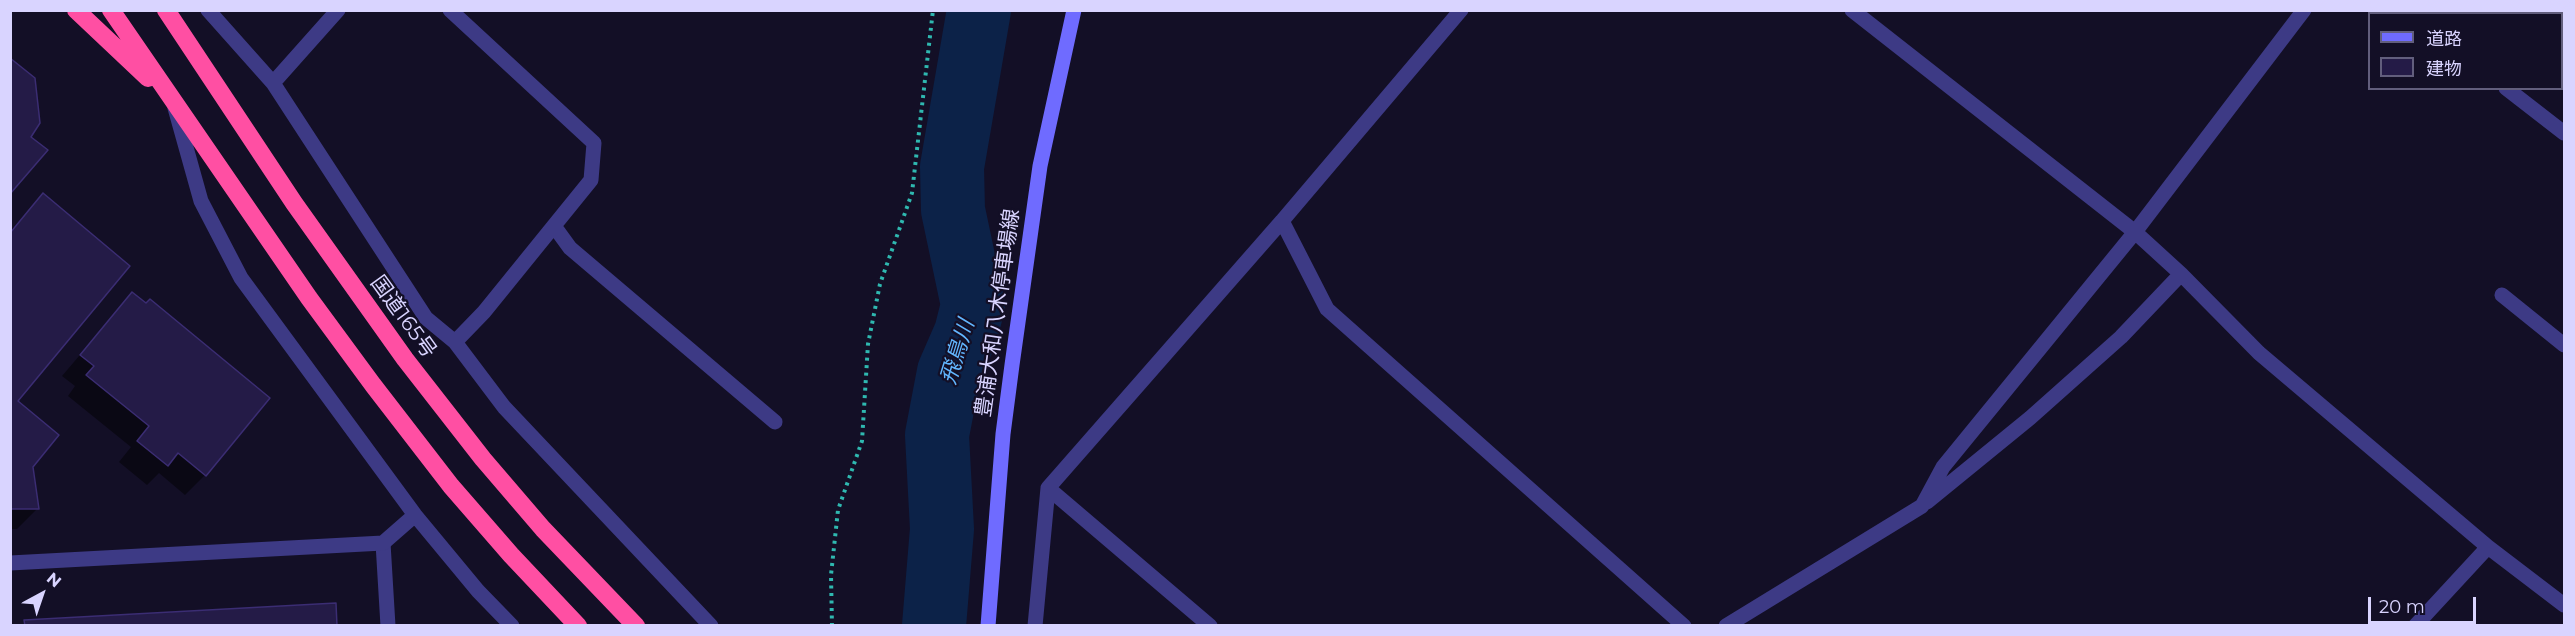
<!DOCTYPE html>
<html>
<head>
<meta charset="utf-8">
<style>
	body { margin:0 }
	#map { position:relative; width:2575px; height:636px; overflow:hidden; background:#130f26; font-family:Montserrat,"Noto Sans JP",sans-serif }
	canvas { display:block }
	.frame { position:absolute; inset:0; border:12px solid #d9d4ff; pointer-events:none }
	.legend { position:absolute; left:2368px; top:12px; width:195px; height:78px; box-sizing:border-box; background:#130f26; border:2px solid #625e7d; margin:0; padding:8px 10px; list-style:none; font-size:18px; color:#d9d4ff }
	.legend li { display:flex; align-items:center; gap:12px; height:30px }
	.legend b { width:30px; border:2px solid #625e7d }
	.north { position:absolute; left:12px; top:564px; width:60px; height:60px; -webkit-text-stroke:4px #130f26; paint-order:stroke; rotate:40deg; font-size:16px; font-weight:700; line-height:24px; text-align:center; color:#d9d4ff }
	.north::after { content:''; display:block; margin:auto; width:21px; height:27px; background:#d9d4ff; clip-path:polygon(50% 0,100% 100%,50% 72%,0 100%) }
	.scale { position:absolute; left:2368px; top:597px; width:108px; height:27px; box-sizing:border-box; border:3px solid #d9d4ff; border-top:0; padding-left:8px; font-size:18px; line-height:21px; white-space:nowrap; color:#d9d4ff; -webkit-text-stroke:4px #130f26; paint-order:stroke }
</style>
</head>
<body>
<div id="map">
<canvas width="2575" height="636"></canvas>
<div class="frame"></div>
<ul class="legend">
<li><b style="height:8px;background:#6f6bff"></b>道路</li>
<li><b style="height:16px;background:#241b47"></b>建物</li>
</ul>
<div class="north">N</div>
<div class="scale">20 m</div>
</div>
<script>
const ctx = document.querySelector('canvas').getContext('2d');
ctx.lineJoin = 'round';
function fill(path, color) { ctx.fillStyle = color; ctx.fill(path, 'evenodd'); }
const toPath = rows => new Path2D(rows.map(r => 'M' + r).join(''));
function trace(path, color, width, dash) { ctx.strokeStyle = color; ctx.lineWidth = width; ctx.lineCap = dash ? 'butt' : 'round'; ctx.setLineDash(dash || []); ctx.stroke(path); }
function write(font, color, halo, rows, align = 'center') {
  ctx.font = font + ' Montserrat,"Noto Sans JP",sans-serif'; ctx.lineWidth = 4.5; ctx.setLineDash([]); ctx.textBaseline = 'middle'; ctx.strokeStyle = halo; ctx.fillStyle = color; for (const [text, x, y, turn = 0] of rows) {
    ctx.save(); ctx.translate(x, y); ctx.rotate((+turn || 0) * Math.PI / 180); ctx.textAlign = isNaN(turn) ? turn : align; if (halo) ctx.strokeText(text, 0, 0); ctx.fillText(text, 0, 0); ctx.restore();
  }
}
fill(toPath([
	[43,195,16,401,32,466,37,509,17,529,10,529,10,231],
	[132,294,268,398,205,475,185,495,159,473,147,485,119,462,131,447,68,396,75,386,62,376]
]), '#0007');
trace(toPath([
	[934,626,942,529,937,435,949,372,966,333,973,305,953,210,952,167,979,10]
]), '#0c2248', 64);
const building = toPath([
	[10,58,35,78,40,123,31,137,48,150,10,194,10,58],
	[43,193,130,266,18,401,59,435,33,467,39,509,10,509,10,233,43,193],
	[132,292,146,303,150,299,270,398,206,476,178,453,168,466,137,441,149,426,86,375,94,366,80,355,132,292],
	[336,603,337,626,25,626,24,620,336,603]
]);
fill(building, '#241b47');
trace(building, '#3b2d73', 1.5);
trace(toPath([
	[832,626,831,575,838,510,862,441,868,344,880,284,912,193,933,10]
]), '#2fb8b0', 4, [3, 4.5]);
trace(toPath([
	[383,543,388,626]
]), '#3d3a85', 15);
trace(toPath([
	[208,10,273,83,426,318,455,342,504,407,711,626],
	[450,10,594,143,591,180,484,312,455,342],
	[1852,10,2135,232,2181,274,2259,353,2488,547,2564,605],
	[2403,10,2407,14],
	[273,83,338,10],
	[2506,88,2564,133],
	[175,108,201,201,241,278,415,515,478,591,512,626],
	[1282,221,1461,10],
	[554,226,570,248,775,422],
	[2502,295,2564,345],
	[1048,488,1210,626],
	[1927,502,2030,418,2121,337,2181,274],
	[10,563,383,543,415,515],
	[1035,626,1048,488,1282,221,1327,309,1684,626],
	[1726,626,1922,506,1943,467,2135,232,2304,10],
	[2415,626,2488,547]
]), '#3d3a85', 15);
trace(toPath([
	[988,626,1003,434,1012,365,1040,166,1074,10]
]), '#6f6bff', 15);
trace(toPath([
	[76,10,148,78],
	[111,10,309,298,373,385,451,486,511,555,578,626],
	[166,10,294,203,405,359,483,459,543,529,636,626]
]), '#ff4fa3', 18);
write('21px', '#d9d4ff', '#130f26', [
	["豊浦大和八木停車場線",998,313,-82],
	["国道165号",403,317,54]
]);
write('italic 22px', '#62b6ff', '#130f26', [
	["飛鳥川",958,352,-73]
]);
</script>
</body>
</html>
